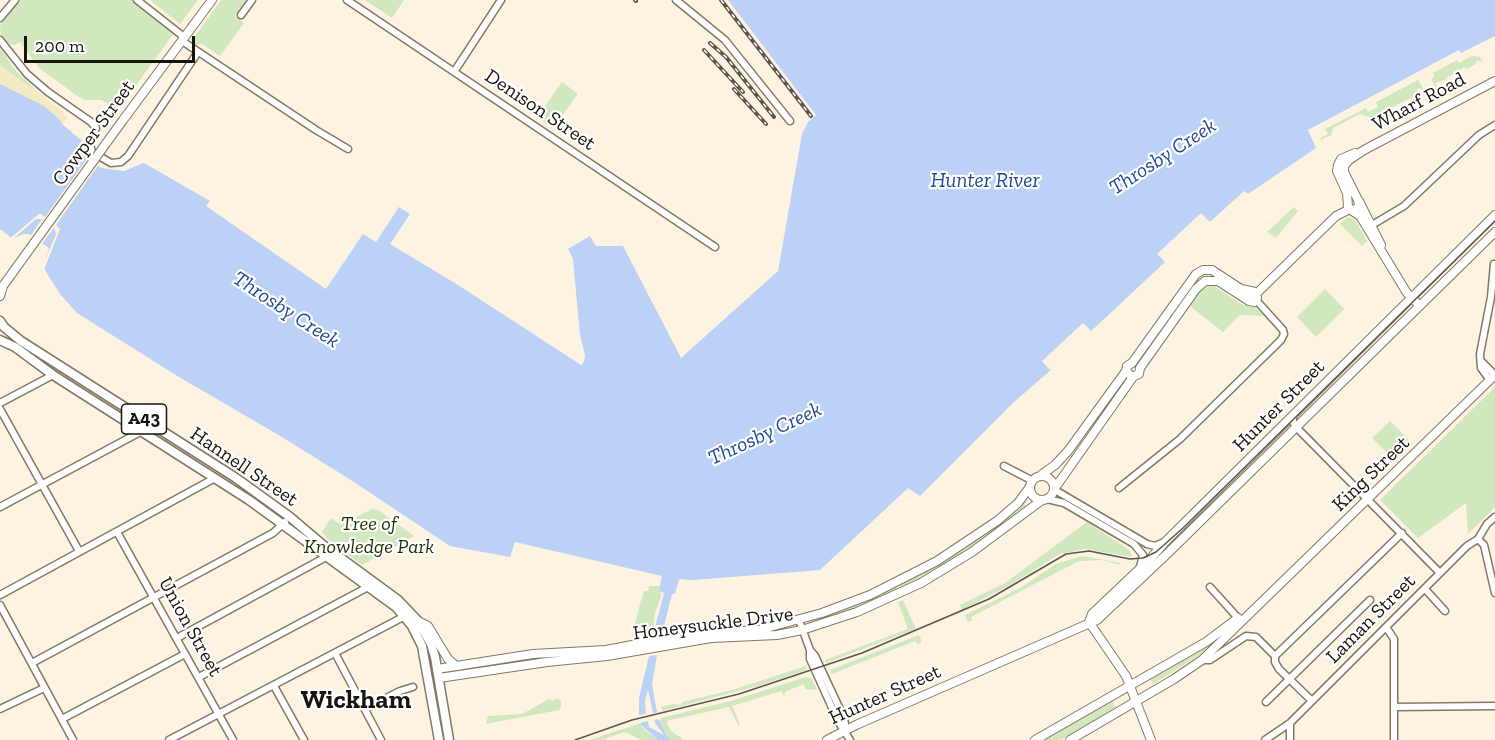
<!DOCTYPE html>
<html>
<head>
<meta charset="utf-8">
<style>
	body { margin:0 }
	#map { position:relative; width:1495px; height:740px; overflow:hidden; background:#fdf3e0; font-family:"Zilla Slab",serif }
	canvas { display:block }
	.scale { position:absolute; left:24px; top:36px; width:171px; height:27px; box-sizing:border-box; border:3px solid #19140c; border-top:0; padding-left:8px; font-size:18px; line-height:21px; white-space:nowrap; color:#19140c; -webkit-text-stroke:4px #fff; paint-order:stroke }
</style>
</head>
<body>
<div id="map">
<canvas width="1495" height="740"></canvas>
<div class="scale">200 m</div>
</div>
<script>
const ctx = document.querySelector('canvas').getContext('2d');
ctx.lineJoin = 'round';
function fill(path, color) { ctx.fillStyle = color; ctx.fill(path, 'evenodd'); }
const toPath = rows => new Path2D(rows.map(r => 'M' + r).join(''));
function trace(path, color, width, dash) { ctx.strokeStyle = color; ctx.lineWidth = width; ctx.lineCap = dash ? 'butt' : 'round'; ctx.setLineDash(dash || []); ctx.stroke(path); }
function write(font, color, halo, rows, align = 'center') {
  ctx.font = font + ' "Zilla Slab",serif'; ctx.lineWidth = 4.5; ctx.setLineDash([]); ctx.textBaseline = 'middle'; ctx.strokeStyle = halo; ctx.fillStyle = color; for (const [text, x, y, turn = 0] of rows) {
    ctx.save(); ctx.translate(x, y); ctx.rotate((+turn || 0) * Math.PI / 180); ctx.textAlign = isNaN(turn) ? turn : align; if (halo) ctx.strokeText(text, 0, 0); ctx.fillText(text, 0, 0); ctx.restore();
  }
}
fill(toPath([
	[19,0,133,0,174,33,119,109,101,100,85,100,76,95,39,68,20,42,14,45,9,44,1,35,0,27,1,22],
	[150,0,198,0,180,24],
	[221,0,247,0,235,16,244,23,220,56,202,44,196,45,191,42],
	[365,0,404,0,392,18],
	[0,48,16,71,36,90,28,86,0,65],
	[1472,56,1480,57,1483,63,1478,60,1474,65,1466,69,1464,67,1456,74,1446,77,1447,79,1435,83,1440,89,1437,90,1431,79,1434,77,1433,73,1457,60,1459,63],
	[1418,80,1425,91,1419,94,1423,90,1418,88,1414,96,1372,118,1360,114,1333,128,1331,135,1324,138,1322,141,1320,138,1328,134,1325,129,1366,108,1368,112,1378,107,1376,102],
	[562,82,578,94,553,128,537,117],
	[1294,207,1298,211,1276,238,1267,232],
	[1348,217,1355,220,1367,241,1362,246,1340,224],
	[1206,286,1214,286,1243,305,1254,306,1264,316,1240,315,1223,332,1190,306,1199,291],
	[1325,289,1344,309,1316,337,1297,317],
	[1495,387,1495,507,1468,534,1466,503,1418,538,1380,500],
	[1390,421,1413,444,1395,461,1372,438],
	[1023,502,1027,507,992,535,932,574,902,589,899,583],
	[372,509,378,510,414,536,362,565,327,539,322,532,331,518,341,525],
	[1087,522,1125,547,1130,551,1132,557,1085,549,1060,554,1010,585,962,610,960,605,1005,583],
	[1082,556,1121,563,1120,565,1102,560,1079,561,971,617,972,620,968,622,965,615,1020,588,1056,564],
	[896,585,898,591,851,611,813,623,811,619],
	[649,586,661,586,661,597,655,613,653,628,647,634,632,636,640,604,644,591,648,591],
	[903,600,916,629,826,663,825,660,908,629,898,602],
	[1239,621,1201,654,1153,684,1150,678],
	[919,635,922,642,918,644,915,641,832,674,830,670],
	[806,666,806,670,758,686,662,711,661,707,674,704,681,705,682,702,732,690],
	[806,677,812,679,817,690,806,689,803,684,785,692,784,696,781,691,775,693,732,706,740,724,738,725,729,707,666,721,671,731,684,740,672,740,667,736,658,720,661,720,661,718,731,701],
	[556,698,561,701,561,706,559,710,486,724,488,716,522,714,549,699,554,701],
	[1112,701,1116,708,1061,740,1045,740],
	[641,723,641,726,647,732,658,740,641,740,625,732,609,737,605,740,589,740]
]), '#d1e7be');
fill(toPath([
	[0,65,28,86,36,90,64,113,67,118,62,124,0,84]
]), '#f4ebc5');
fill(toPath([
	[728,0,1495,0,1495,36,1461,53,1459,50,1308,130,1316,148,1248,194,1244,191,1210,222,1207,220,1163,260,1165,262,1087,335,1083,332,1049,366,1052,369,1014,402,920,496,908,488,820,570,693,580,679,579,675,594,672,594,663,630,654,631,664,593,659,591,662,576,515,542,510,557,450,546,354,482,282,437,179,377,77,313,60,294,43,267,49,248,29,234,23,234,13,239,0,229,0,84,44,106,60,120,62,124,81,140,84,155,101,168,124,171,144,163,210,201,206,206,326,289,363,234,376,242,399,207,410,214,390,244,458,285,581,365,584,362,585,355,580,335,573,259,568,249,590,236,596,246,623,246,681,358,778,271,802,134,808,122,816,115],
	[657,655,652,685,657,712,653,713,648,689,645,701,646,714,639,715,639,698,649,656],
	[658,719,667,736,672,740,658,740,641,725,641,723,648,721,649,727,664,735,655,723,654,720]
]), '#bbd1f6');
fill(toPath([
	[89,156,100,163,56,225,60,229,44,270,42,267,56,234,54,228,41,245,29,238,42,219,36,219,11,241,9,239,40,213,45,217],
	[1201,213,1210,222,1200,230,1199,228,1169,255,1170,257,1165,262,1157,254],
	[1083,323,1091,331,1085,337,1081,336,1052,363,1054,366,1050,370,1042,361]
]), '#fdf3e0');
const minor = toPath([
	[137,0,184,37],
	[347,0,715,247],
	[676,0,725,40,790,121],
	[241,15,252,0],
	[0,18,15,0],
	[0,40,27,74,48,92,91,122,96,128,90,144,92,152,111,163,121,162,128,156,198,52],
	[182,41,316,130,348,149],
	[454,72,501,0],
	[1372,225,1404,206,1479,135,1495,125],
	[1481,361,1495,375],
	[1490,380,1481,368,1480,354,1491,297,1494,264],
	[0,403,53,375],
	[0,409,79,551],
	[1293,416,1293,422,1298,429,1440,573],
	[1004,466,1031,480],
	[1119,488,1180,439,1281,340,1284,334,1283,330,1256,300],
	[1055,490,1147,544,1155,546,1164,542],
	[1047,499,1064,503,1134,544,1143,555,1140,567],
	[0,507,142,431],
	[117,532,233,740],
	[1478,539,1484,545,1495,593],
	[1210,587,1238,618],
	[1425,589,1445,611],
	[0,595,215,478],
	[0,605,73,740],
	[799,620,810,650,815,656,844,718,846,730],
	[1386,627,1394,639,1394,740],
	[177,638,326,557],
	[810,650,810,659,838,721,850,740],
	[335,653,381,740],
	[1275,656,1402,533],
	[1202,660,1210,660,1246,636,1256,637,1275,656,1275,662,1279,669,1311,700],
	[32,663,273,533,285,522],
	[199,677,368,587],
	[274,686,304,740],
	[1266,702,1370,600],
	[1394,707,1495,706],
	[0,709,44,688],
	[365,709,400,691,413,687],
	[62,719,185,654],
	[1290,723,1290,740],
	[169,740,405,616],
	[1265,740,1290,723,1467,546,1478,539,1487,524,1495,517]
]);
const major = toPath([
	[123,120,212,0],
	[1355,153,1341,159,1338,165,1337,171,1347,193,1348,207,1351,210,1357,209,1359,205,1358,200],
	[1358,200,1344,172,1344,166,1349,160,1364,150,1495,81],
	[1359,201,1381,245],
	[1351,210,1360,216,1407,293,1420,306],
	[1256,294,1336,216,1350,209],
	[0,296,3,286,34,243],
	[1126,371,1132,377,1139,374,1140,368,1196,289,1205,281,1218,281,1249,301],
	[1041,475,1055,465,1068,451,1126,371,1127,366,1132,363,1196,274,1203,270,1212,270,1241,289,1255,292,1257,298,1254,302,1250,301,1248,298,1251,292],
	'1030 488a12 12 0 1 1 24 0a12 12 0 1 1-24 0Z',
	[1055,488,1133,377],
	[418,621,428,626,448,659,455,665],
	[1089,622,1092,614,1149,560,1166,541,1495,215],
	[1089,622,1126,676,1151,740],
	[437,669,533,654,606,650,690,634,759,630,822,613,870,595,937,561,997,521,1018,503,1029,488],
	[439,678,547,662,607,656,711,638,777,635,802,630,857,612,921,583,972,552,1042,500],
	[827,740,856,725,1097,620,1168,553,1495,232],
	[1035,740,1206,642,1238,618],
	[1070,740,1174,679,1202,660,1495,375]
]);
const highway = toPath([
	[0,321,4,327,21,341,236,478,290,517,323,545,398,600,418,621,431,644,435,657,449,740],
	[0,340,15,347,53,375,249,500,396,607,412,626,422,646,439,740]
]);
trace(minor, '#847964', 9);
trace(major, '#847964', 10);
trace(highway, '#847964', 11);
trace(minor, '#fff', 6);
trace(major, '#fff', 8);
trace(highway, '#fff', 8);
trace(toPath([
	[575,740,632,720,739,694,862,653,989,599,1066,554,1089,551,1130,559,1143,558,1156,552,1183,528,1495,221]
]), '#5c564b', 1.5);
const rail = toPath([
	[635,0,636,1],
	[721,0,811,116],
	[710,43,726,57,774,117],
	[704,50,743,92],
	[734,89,766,124]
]);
trace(rail, '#5c564b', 4);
trace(rail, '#fff', 1.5, [4.5]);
const majorBridge = toPath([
	[34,243,123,120]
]);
trace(majorBridge, '#847964', 10, []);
trace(majorBridge, '#fff', 8);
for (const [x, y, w] of [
	[144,419,45]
]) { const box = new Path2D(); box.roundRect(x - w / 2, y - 15, w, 30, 4.5); ctx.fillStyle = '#fff'; ctx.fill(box); trace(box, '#19140c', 1.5); }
write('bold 18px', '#19140c', null, [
	["A43",144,419]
]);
write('20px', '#19140c', '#fff', [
	["Wharf Road",1419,102,-28],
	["Denison Street",540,110,34],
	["Cowper Street",94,133,-54],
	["Hunter Street",1279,406,-45],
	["Hannell Street",244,467,34],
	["King Street",1371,474,-44],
	["Laman Street",1371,619,-45],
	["Honeysuckle Drive",713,624,-7],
	["Union Street",190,627,61],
	["Hunter Street",885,695,-24]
]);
write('italic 20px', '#1d3102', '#fff', [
	["Tree of",369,524],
	["Knowledge Park",369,547]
]);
write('italic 21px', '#244b92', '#fff', [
	["Throsby Creek",1163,157,-33],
	["Hunter River",985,181],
	["Throsby Creek",286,310,33],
	["Throsby Creek",765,434,-25]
]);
write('bold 26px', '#19140c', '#fff', [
	["Wickham",356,701]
]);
</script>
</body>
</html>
